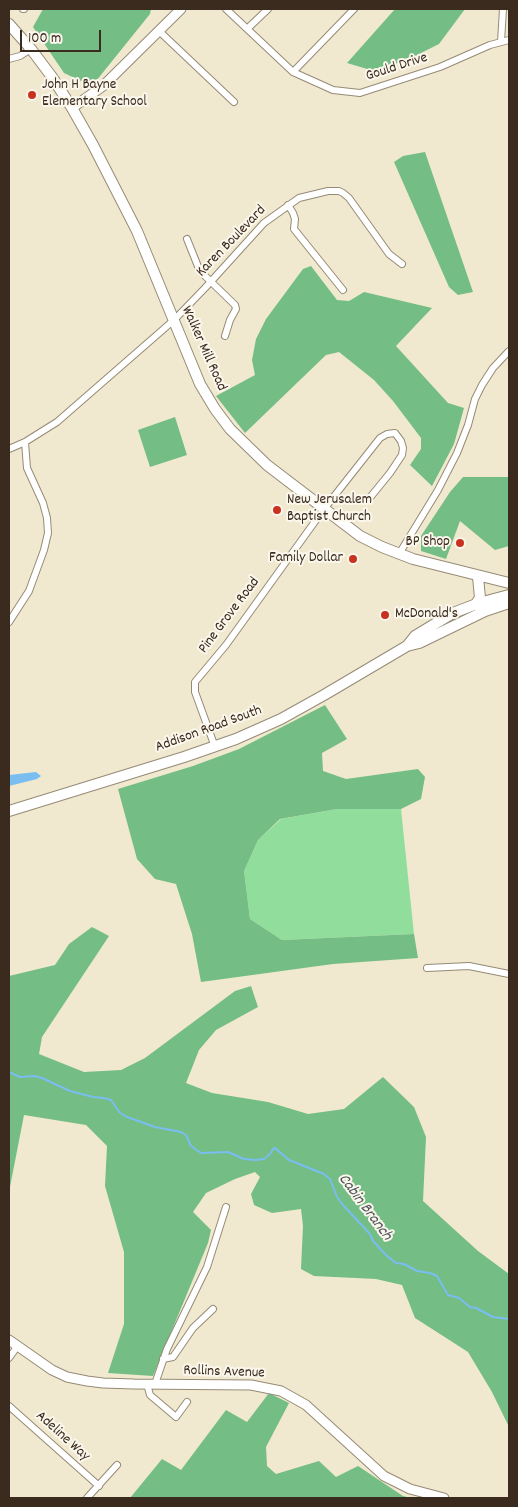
<!DOCTYPE html>
<html>
<head>
<meta charset="utf-8">
<style>
	body { margin:0 }
	#map { position:relative; width:518px; height:1507px; overflow:hidden; background:#f0e9cf; font-family:Dekko,sans-serif }
	canvas { display:block }
	.frame { position:absolute; inset:0; border:10px solid #3b2a1e; pointer-events:none }
	.scale { position:absolute; left:20px; top:30px; width:81px; height:22px; box-sizing:border-box; border:2px solid #3b2a1e; border-top:0; padding-left:6px; font-size:15px; line-height:18px; white-space:nowrap; color:#3b2a1e; -webkit-text-stroke:4px #fbf7ec; paint-order:stroke }
</style>
</head>
<body>
<div id="map">
<canvas width="518" height="1507"></canvas>
<div class="frame"></div>
<div class="scale">100 m</div>
</div>
<script>
const ctx = document.querySelector('canvas').getContext('2d');
ctx.lineJoin = 'round';
function fill(path, color) { ctx.fillStyle = color; ctx.fill(path, 'evenodd'); }
const toPath = rows => new Path2D(rows.map(r => 'M' + r).join(''));
function trace(path, color, width, dash) { ctx.strokeStyle = color; ctx.lineWidth = width; ctx.lineCap = dash ? 'butt' : 'round'; ctx.setLineDash(dash || []); ctx.stroke(path); }
function write(font, color, halo, rows, align = 'center') {
  ctx.font = font + ' Dekko,sans-serif'; ctx.lineWidth = 4; ctx.setLineDash([]); ctx.textBaseline = 'middle'; ctx.strokeStyle = halo; ctx.fillStyle = color; for (const [text, x, y, turn = 0] of rows) {
    ctx.save(); ctx.translate(x, y); ctx.rotate((+turn || 0) * Math.PI / 180); ctx.textAlign = isNaN(turn) ? turn : align; if (halo) ctx.strokeText(text, 0, 0); ctx.fillText(text, 0, 0); ctx.restore();
  }
}
fill(toPath([
	[337,809,401,809,414,934,282,940,250,919,244,871,258,840,281,819]
]), '#91de9c');
fill(toPath([
	[43,9,151,9,150,14,92,86,64,73,33,27],
	[395,9,465,9,439,44,407,60,374,71,347,63],
	[425,152,473,292,458,295,449,287,394,162,403,156],
	[311,266,337,300,349,301,364,292,432,308,396,346,448,403,464,408,454,444,432,486,410,465,421,449,421,438,393,401,374,380,339,352,326,355,245,433,216,396,255,375,252,360,256,339,266,319,303,269],
	[175,417,187,455,150,467,138,430],
	[463,477,509,477,509,546,495,550,460,521,446,559,421,551,421,536,450,492],
	[325,705,347,739,322,753,323,771,346,779,418,769,425,777,421,799,401,809,337,809,280,819,258,840,244,871,250,919,282,940,414,934,418,958,333,964,201,982,192,934,176,884,155,879,137,859,118,789,193,766,239,749],
	[92,927,109,936,42,1037,39,1054,84,1072,121,1070,145,1058,235,991,251,986,258,1007,216,1030,199,1050,186,1083,212,1093,268,1102,308,1114,344,1109,383,1077,414,1107,426,1137,423,1201,478,1251,509,1274,509,1427,492,1392,468,1352,415,1318,402,1285,376,1279,314,1276,301,1269,303,1226,301,1209,272,1213,254,1205,251,1194,260,1177,255,1172,235,1179,206,1193,193,1212,211,1230,208,1243,153,1376,108,1373,124,1324,124,1252,105,1186,107,1146,86,1125,24,1115,9,1192,9,976,55,965,69,944],
	[269,1393,289,1403,266,1447,267,1466,276,1474,319,1461,336,1477,358,1466,403,1496,411,1498,130,1498,162,1459,181,1470,226,1410,247,1422]
]), '#74bd84');
fill(toPath([
	[36,772,41,776,37,779,9,786,9,775]
]), '#7abdf0');
trace(toPath([
	[9,1072,20,1077,35,1076,42,1078,70,1091,93,1097,104,1098,111,1100,120,1113,127,1117,155,1127,181,1132,186,1135,191,1146,201,1153,228,1152,244,1159,256,1160,264,1159,270,1154,273,1149,275,1148,289,1160,324,1174,330,1179,337,1197,343,1205,370,1234,373,1241,386,1255,396,1263,404,1264,417,1271,430,1273,437,1276,448,1295,459,1298,470,1307,476,1308,493,1317,509,1319]
]), '#7abdf0', 2);
const street = toPath([
	[23,9,24,9],
	[226,9,293,72,333,90,360,93,440,67,490,45,509,40],
	[247,29,268,9],
	[159,31,234,102],
	[501,42,503,9],
	[9,59,20,56,31,49],
	[293,72,354,9],
	[288,205,293,213,295,219,294,229,343,290],
	[187,239,199,269,203,274,235,305,236,309,230,320,225,336],
	[9,449,25,442,57,422,174,320,205,288,264,223,299,198,328,191,339,191,343,193,349,198,389,254,402,264],
	[399,554,438,490,457,453,468,425,475,399,482,385,493,368,509,351],
	[9,622,29,591,44,550,48,533,47,518,43,503,27,468,25,442],
	[215,747,195,692,195,682,226,645,324,509,380,438,387,434,395,433,401,441,403,448,402,455,390,473,368,500,355,500],
	[427,968,469,966,509,974],
	[9,1358,17,1347],
	[163,1359,173,1357,193,1328,213,1309],
	[147,1384,150,1395,176,1417,187,1402],
	[155,1384,167,1349,207,1267,226,1207],
	[9,1406,99,1486],
	[87,1498,117,1465]
]);
const secondary = toPath([
	[72,108,103,86,181,9],
	[9,1340,52,1370,67,1377,87,1381,103,1383,134,1384,251,1385,281,1391,306,1405,384,1476,410,1489,444,1498]
]);
const primary = toPath([
	[9,24,31,49,52,77,72,108,93,145,137,231,200,384,215,409,230,429,267,465,360,536,382,547,413,559,509,583],
	[475,605,480,598,478,577],
	[407,646,415,636,453,613,479,603,509,595],
	[9,811,184,757,236,739,281,719,324,695,407,646,419,643,485,611,509,603]
]);
trace(street, '#968a76', 8);
trace(secondary, '#968a76', 11);
trace(primary, '#968a76', 12);
trace(street, '#fff', 6);
trace(secondary, '#fff', 9);
trace(primary, '#fff', 10);
for (const [x, y, r, color] of [
	[32,95,5,"#c8321e"],
	[277,510,5,"#c8321e"],
	[460,543,5,"#c8321e"],
	[353,559,5,"#c8321e"],
	[385,615,5,"#c8321e"]
]) { const dot = new Path2D(); dot.arc(x, y, r, 0, 2 * Math.PI); ctx.fillStyle = color; ctx.fill(dot); trace(dot, '#fbf7ec', 2); }
write('15px', '#3b2a1e', '#fbf7ec', [
	["Gould Drive",397,68,-18],
	["Karen Boulevard",232,242,-46],
	["Walker Mill Road",203,349,66],
	["Pine Grove Road",230,616,-53],
	["Addison Road South",209,730,-20],
	["Rollins Avenue",224,1373,2],
	["Adeline Way",62,1437,42]
]);
write('15px', '#3b2a1e', '#fbf7ec', [
	["John H Bayne",42,86],
	["Elementary School",42,103],
	["New Jerusalem",287,501],
	["Baptist Church",287,518],
	["BP Shop",450,543,"right"],
	["Family Dollar",343,559,"right"],
	["McDonald's",395,615]
], 'left');
write('italic 16px', '#4e565d', '#fbf7ec', [
	["Cabin Branch",364,1208,53]
]);
</script>
</body>
</html>
